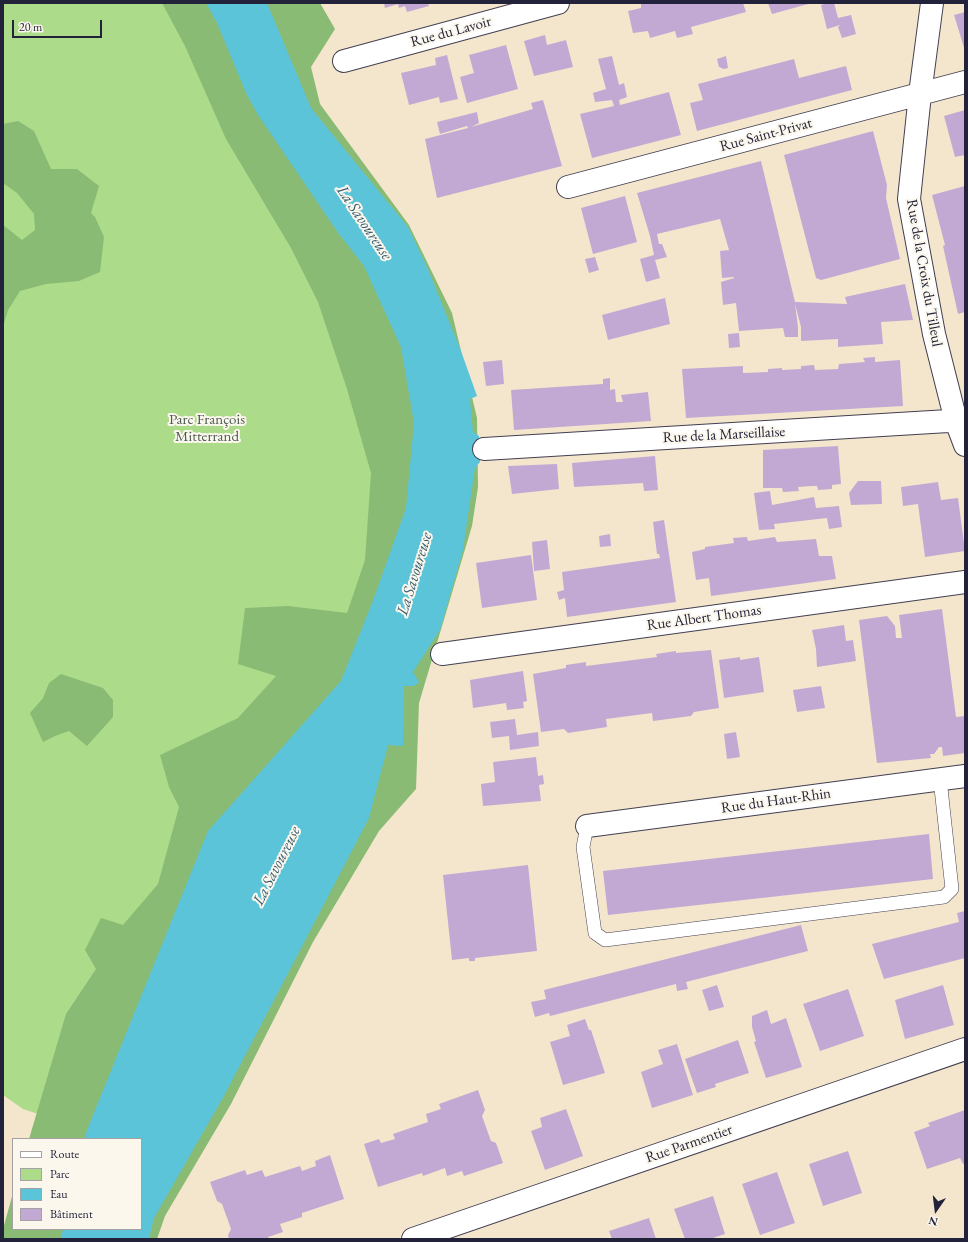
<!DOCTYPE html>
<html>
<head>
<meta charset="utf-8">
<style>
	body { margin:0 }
	#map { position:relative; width:968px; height:1242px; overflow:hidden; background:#f4e6cc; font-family:"EB Garamond",serif }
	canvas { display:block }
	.frame { position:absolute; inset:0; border:4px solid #22223b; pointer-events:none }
	.legend { position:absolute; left:12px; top:1138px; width:130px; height:92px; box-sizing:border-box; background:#fbf7ec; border:1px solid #a4a2a5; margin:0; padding:5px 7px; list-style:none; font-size:12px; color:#22223b }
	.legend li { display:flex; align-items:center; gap:8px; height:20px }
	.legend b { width:20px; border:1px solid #a4a2a5 }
	.north { position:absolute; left:916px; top:1190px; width:40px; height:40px; -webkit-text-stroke:3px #fbf7ec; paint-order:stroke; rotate:194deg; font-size:11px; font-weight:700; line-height:16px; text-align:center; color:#22223b }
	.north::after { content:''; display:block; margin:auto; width:14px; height:18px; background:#22223b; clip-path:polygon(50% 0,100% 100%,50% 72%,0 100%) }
	.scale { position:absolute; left:12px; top:20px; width:90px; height:18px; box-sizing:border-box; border:2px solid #22223b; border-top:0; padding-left:5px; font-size:12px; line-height:14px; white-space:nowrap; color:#22223b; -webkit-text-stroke:3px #fbf7ec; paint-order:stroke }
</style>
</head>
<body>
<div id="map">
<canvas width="968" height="1242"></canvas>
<div class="frame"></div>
<ul class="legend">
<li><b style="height:5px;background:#fff"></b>Route</li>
<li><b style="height:11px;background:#acdb89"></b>Parc</li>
<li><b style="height:11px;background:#5cc4d9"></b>Eau</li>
<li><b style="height:11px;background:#c2a9d4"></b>Bâtiment</li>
</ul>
<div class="north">N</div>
<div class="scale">20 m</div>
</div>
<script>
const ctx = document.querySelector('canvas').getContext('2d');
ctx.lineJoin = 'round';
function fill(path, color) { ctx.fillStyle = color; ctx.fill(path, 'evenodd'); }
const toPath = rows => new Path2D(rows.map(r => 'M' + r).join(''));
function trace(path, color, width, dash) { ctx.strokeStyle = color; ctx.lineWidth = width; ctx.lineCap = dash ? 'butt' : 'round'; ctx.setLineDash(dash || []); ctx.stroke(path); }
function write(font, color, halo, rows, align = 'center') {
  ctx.font = font + ' "EB Garamond",serif'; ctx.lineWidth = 4; ctx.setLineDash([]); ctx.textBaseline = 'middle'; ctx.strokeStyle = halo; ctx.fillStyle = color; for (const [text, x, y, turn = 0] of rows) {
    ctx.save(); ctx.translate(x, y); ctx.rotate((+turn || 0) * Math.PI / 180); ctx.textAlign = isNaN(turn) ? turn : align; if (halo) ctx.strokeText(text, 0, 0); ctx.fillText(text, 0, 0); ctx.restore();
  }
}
fill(toPath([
	[3,3,206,3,406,508,87,1130,23,1109,3,1095]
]), '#acdb89');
fill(toPath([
	[162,3,320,3,335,29,311,67,320,104,409,225,452,313,477,418,478,487,472,526,419,703,416,789,379,831,313,942,231,1104,165,1216,157,1239,3,1239,3,1229,13,1193,13,1229,141,1229,141,1139,29,1139,66,1014,96,969,85,950,101,918,123,925,158,884,179,807,169,787,160,755,238,718,276,676,238,664,245,608,288,606,347,613,365,560,371,473,347,389,318,302,291,248,226,139,185,46],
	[18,121,34,131,51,169,77,169,99,186,91,213,95,217,104,237,100,272,79,281,46,284,20,291,8,310,3,327,3,225,22,240,35,230,34,214,17,193,3,183,3,124],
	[61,674,103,688,113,700,113,717,87,746,69,731,55,736,43,742,30,713,43,698,49,683]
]), '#89bb75');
fill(toPath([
	[206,3,267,3,311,108,408,227,427,267,461,351,477,396,470,399,473,432,479,436,480,462,475,468,463,550,440,630,413,672,419,682,414,686,404,686,403,746,388,745,369,818,225,1094,154,1218,149,1239,61,1239,63,1229,141,1229,141,1139,85,1139,87,1130,208,831,341,681,374,598,406,508,414,423,401,347,364,266,339,234,258,115,246,93,217,23]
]), '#5cc4d9');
fill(toPath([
	[384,3,428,3,429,6,407,12,405,6,399,8,398,4,385,8],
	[641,3,743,3,746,12,691,27,693,34,677,38,675,31,650,38,648,31,633,33,628,11,641,8],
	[768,3,812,3,772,14],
	[827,3,834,3,838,18,851,15,856,34,842,38,838,27,840,25,827,29,821,5],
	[965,12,965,51,954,15],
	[545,35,547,45,566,40,573,67,534,76,524,41],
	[506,45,518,89,467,103,460,77,474,73,469,55],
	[447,55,458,99,440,103,439,97,409,105,401,73,436,65,435,58],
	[612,56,619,85,624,83,627,97,619,100,620,105,669,92,681,135,592,158,580,114,614,106,612,100,595,102,593,93,606,89,598,59],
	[726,56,728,68,724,69,719,67,717,59],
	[794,59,799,78,846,66,852,90,697,131,690,103,703,100,698,84],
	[543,100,562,166,437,198,425,139,468,128,467,126,440,134,437,122,477,112,479,123,471,127,533,109,531,103],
	[965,110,965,155,955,157,944,116],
	[873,131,887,185,886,198,900,259,821,280,816,278,784,155],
	[761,161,795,302,847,304,845,297,905,284,913,320,881,322,883,344,838,347,838,339,801,341,801,327,795,304,798,327,798,337,785,337,783,328,739,331,736,303,723,305,721,282,734,278,734,277,722,278,720,251,729,250,720,219,657,234,659,244,662,244,667,257,655,260,660,278,646,282,640,259,654,255,650,236,637,193],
	[965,186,965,312,958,314,943,246,945,245,932,195],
	[625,196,637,242,593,254,581,208],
	[595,257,599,270,589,273,585,259],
	[665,298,670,324,608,340,602,315],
	[739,333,740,347,729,348,728,334],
	[875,357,875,362,900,360,903,406,686,418,682,369,743,366,743,373,768,372,768,369,782,368,782,370,801,369,801,366,814,365,815,370,838,369,839,364,865,362,863,358],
	[502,360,504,384,486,386,483,362],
	[610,378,610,390,615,389,616,402,623,402,621,395,648,392,651,421,514,430,511,390,603,384,603,379],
	[838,446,841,484,832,485,832,489,818,490,817,486,812,486,798,487,799,491,783,492,782,488,763,488,763,450],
	[655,456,658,490,644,491,643,483,574,487,572,463],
	[557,464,559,489,512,494,508,466],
	[858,481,881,481,882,504,851,505,849,493],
	[938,482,941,500,958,498,965,551,925,557,918,504,903,506,901,487],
	[770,491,772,505,814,497,816,508,839,506,842,527,829,529,827,518,774,524,775,529,759,530,754,493],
	[664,520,676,602,567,617,565,598,559,600,557,592,564,590,562,572,660,558,659,554,657,554,653,522],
	[610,534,611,546,600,547,599,536],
	[747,537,748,541,775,537,777,542,816,539,819,556,832,556,836,579,711,596,709,578,696,580,692,552,705,549,705,547,734,543,733,538],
	[547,540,550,569,534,571,532,542],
	[531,555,537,600,482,608,476,563],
	[942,609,956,717,965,716,965,753,943,756,942,747,939,747,934,754,930,754,931,758,877,763,859,620,887,616,895,626,896,638,902,638,899,615],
	[844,625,846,641,853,640,856,661,817,667,816,649,812,630],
	[711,650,719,708,694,712,691,716,653,721,652,713,606,719,607,727,568,733,564,729,541,732,533,674,566,668,566,665,586,662,586,666,657,657,656,654,676,651,676,653],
	[740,657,740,660,759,657,764,692,724,698,719,660],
	[523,671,527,701,523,702,524,708,507,710,506,703,473,708,470,680],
	[821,686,825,708,797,712,793,690],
	[515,719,517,735,538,732,539,746,510,750,509,736,492,738,490,722],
	[736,732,740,757,727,759,724,734],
	[536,757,538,776,543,775,544,784,539,785,541,801,483,806,481,784,495,782,493,762],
	[929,834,933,879,608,915,603,871],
	[528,865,537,951,475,958,475,961,469,961,469,958,452,960,443,875],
	[965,911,965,958,884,979,872,944,959,922,957,913],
	[801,925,808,951,686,982,688,989,677,991,676,984,550,1016,549,1013,535,1017,531,1002,546,999,544,990],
	[717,985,724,1007,709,1011,702,990],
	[943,985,954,1025,905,1039,895,1000],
	[848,989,864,1036,820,1051,803,1004],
	[767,1010,771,1024,786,1018,802,1067,766,1078,754,1042,756,1041,752,1027,752,1016],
	[585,1019,589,1030,591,1030,605,1073,563,1085,550,1042,570,1036,567,1025],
	[738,1040,749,1073,715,1084,716,1087,697,1093,685,1059],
	[677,1044,693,1095,652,1108,641,1072,663,1064,658,1050],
	[478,1090,485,1110,482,1116,491,1141,496,1143,503,1163,464,1176,462,1171,447,1176,445,1168,423,1176,422,1173,378,1187,364,1144,379,1139,381,1143,395,1139,393,1134,428,1122,426,1114,441,1109,439,1104],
	[566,1109,583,1156,545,1170,531,1131,542,1127,540,1118],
	[965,1110,965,1163,963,1164,960,1158,927,1169,914,1132,930,1126,928,1123],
	[848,1151,862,1193,823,1206,809,1164],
	[330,1155,344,1199,302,1213,302,1217,280,1224,283,1232,268,1237,269,1239,229,1239,228,1235,231,1229,222,1204,217,1201,210,1182,245,1170,247,1175,262,1170,265,1177,300,1166,302,1171,316,1166,315,1161],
	[777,1172,795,1223,760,1235,742,1184],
	[713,1196,725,1234,710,1239,685,1239,674,1209],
	[649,1218,656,1239,612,1239,609,1231]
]), '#c2a9d4');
const lane = toPath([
	[587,826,583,847,595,933,605,940,944,897,952,889,940,779]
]);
const street = toPath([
	[932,3,920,94,909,199,934,334,956,421,965,445],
	[344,61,558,3],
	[568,187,965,82],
	[484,449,965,420],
	[442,654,965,582],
	[587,826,965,776],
	[413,1239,965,1049]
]);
trace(lane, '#423f51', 14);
trace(street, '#423f51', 24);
trace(lane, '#fff', 13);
trace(street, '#fff', 22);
write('15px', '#22223b', '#fbf7ec', [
	["Rue du Lavoir",451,32,-15],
	["Rue Saint-Privat",766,135,-15],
	["Rue de la Croix du Tilleul",924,273,80],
	["Rue de la Marseillaise",724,435,-3],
	["Rue Albert Thomas",704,618,-8],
	["Rue du Haut-Rhin",776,801,-8],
	["Rue Parmentier",689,1144,-19]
]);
write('15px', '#4b5a52', '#fbf7ec', [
	["Parc François",207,420],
	["Mitterrand",207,437]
]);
write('italic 16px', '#365b72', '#fbf7ec', [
	["La Savoureuse",364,223,56],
	["La Savoureuse",415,574,-73],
	["La Savoureuse",277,866,-63]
]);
</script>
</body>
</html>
